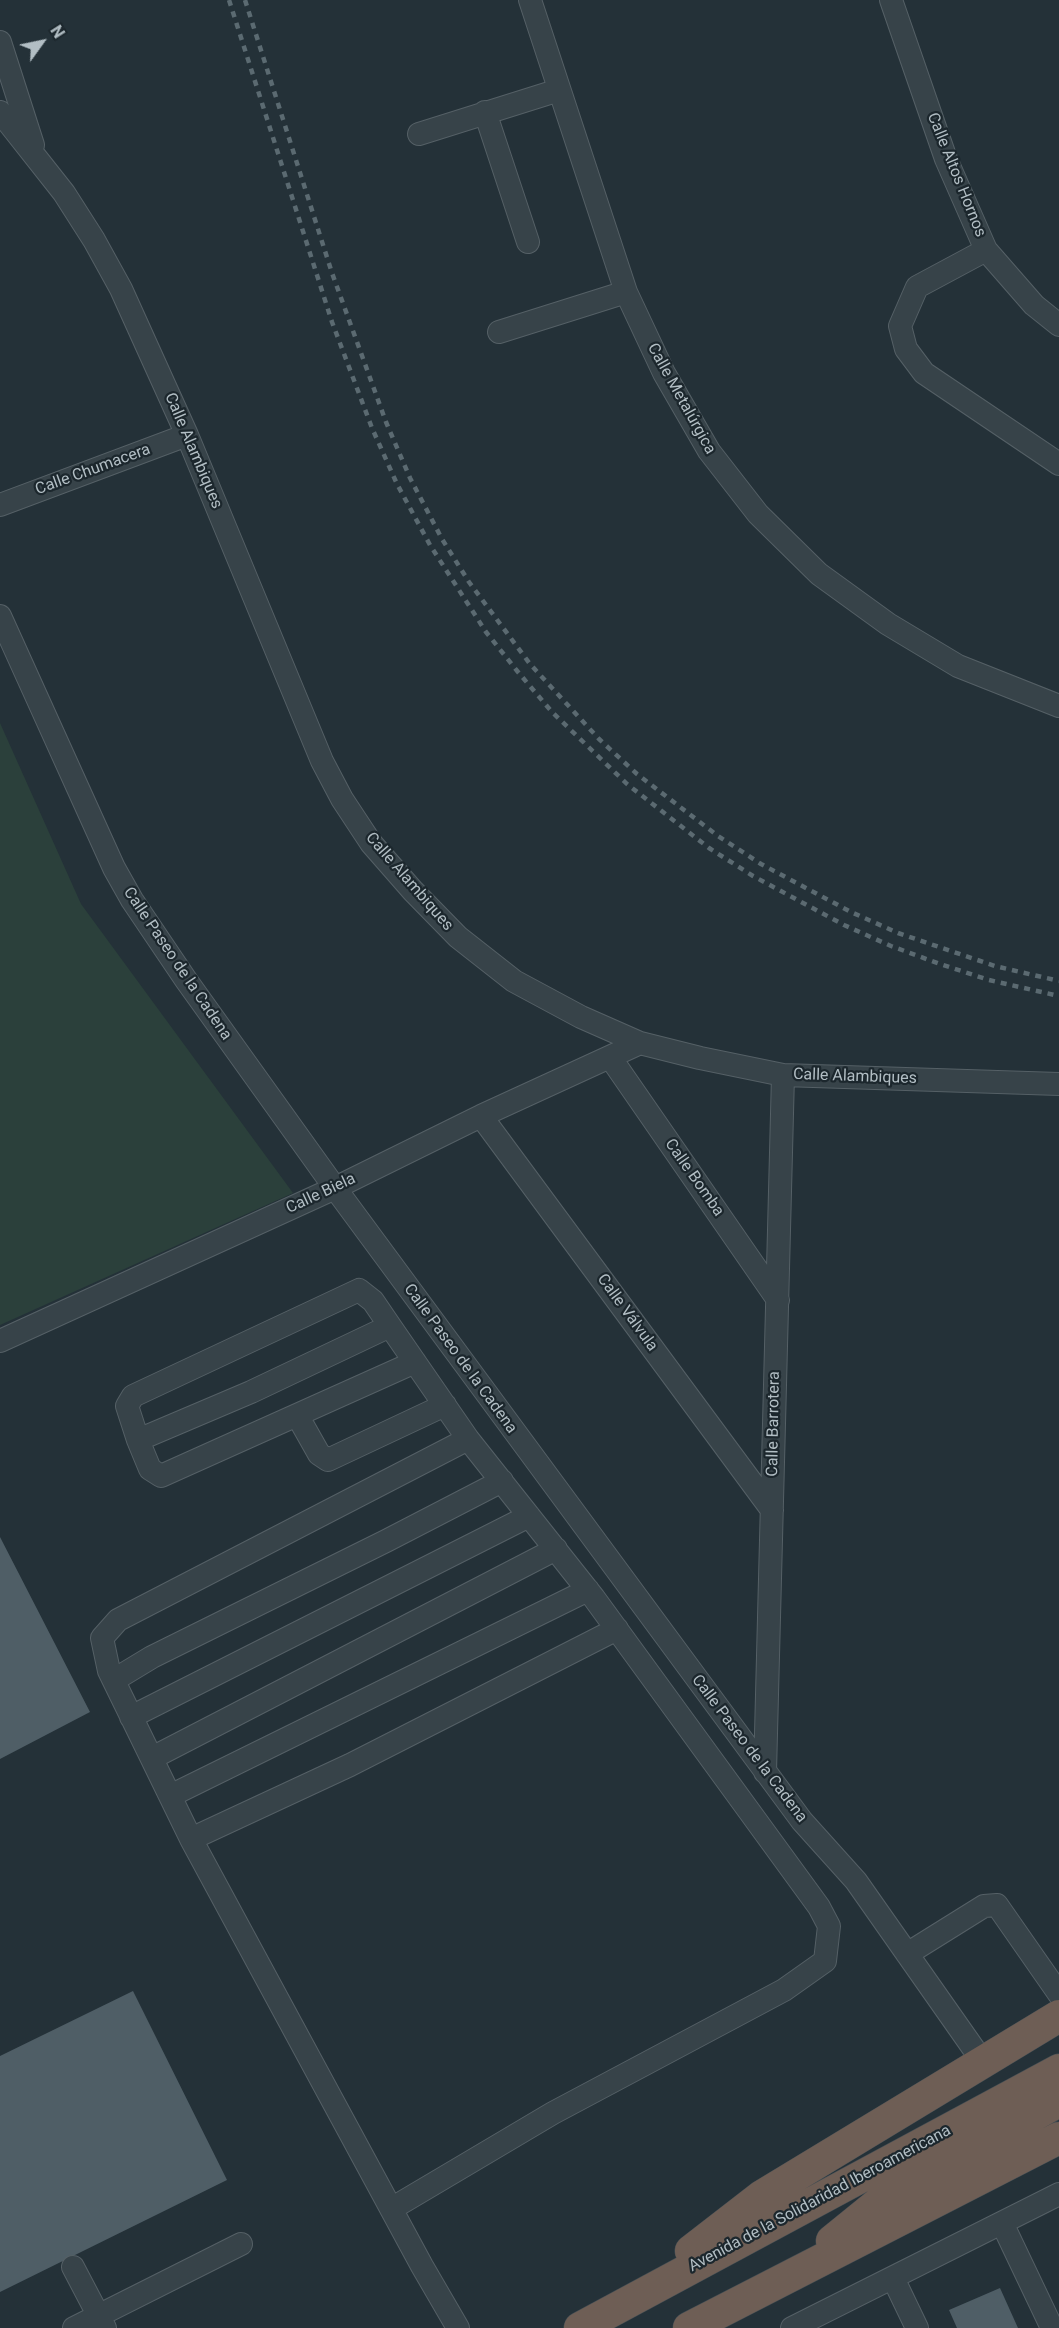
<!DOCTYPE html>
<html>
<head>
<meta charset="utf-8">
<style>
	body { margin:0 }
	#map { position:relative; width:1059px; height:2328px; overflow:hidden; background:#243138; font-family:Roboto,sans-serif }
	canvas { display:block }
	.north { position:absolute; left:12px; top:12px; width:60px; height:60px; -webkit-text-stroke:4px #1c272d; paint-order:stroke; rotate:57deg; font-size:16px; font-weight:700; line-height:24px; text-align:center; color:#b2bec4 }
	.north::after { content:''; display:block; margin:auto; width:21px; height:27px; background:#b2bec4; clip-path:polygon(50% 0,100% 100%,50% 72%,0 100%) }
</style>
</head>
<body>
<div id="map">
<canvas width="1059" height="2328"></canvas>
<div class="north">N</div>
</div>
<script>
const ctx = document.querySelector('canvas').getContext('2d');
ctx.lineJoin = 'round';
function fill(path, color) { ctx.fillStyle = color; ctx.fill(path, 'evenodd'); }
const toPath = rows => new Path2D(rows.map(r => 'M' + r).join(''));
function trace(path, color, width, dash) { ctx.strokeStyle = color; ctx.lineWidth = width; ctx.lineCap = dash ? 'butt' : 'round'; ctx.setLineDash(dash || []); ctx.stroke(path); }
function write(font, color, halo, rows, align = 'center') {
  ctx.font = font + ' Roboto,sans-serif'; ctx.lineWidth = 4.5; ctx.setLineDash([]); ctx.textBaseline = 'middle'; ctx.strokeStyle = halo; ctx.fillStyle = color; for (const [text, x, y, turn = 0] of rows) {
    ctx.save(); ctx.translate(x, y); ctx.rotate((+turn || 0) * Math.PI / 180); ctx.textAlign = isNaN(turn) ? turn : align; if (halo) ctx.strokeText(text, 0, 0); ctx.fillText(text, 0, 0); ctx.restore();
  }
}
fill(toPath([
	[0,723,81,904,293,1193,0,1325]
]), '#2b403b');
fill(toPath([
	[0,1537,90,1712,0,1759],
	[133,1991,227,2180,0,2292,0,2056],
	[1000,2288,1018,2328,957,2328,949,2310]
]), '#4f5e66');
const minor = toPath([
	[530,0,626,292,664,373,709,451,758,514,819,574,888,624,958,666,1059,706],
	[891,0,946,159,986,250,1034,305,1059,325],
	[0,42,33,145],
	[0,112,64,193,94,240,121,289,187,435,322,761,342,799,371,843,413,891,458,937,514,981,581,1017,640,1043,700,1058,783,1075,1059,1084],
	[485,112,528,242],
	[419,134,559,90],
	[986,250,917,287,900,326,906,349,924,373,1059,464],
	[499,332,626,292],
	[0,505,187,435],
	[0,616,114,868,132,900,186,980,335,1188,802,1821,856,1881,983,2062],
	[610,1057,778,1300],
	[481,1116,772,1510],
	[390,1326,251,1392,138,1440,127,1406,133,1396,359,1290,373,1301,390,1326,468,1439,118,1620,102,1638,109,1671,191,1839,422,2266,458,2328],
	[0,1341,335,1188,481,1116,640,1043],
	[297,1415,319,1454,328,1460,445,1405],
	[138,1440,150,1469,161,1476,415,1362],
	[114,1680,152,1657,386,1541,502,1481],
	[131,1717,529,1516],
	[152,1758,556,1549],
	[765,1772,783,1075],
	[170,1796,588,1590],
	[191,1839,350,1765,617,1629],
	[907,1954,984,1906,997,1905,1059,1994],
	[391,2209,553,2113,784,1990,825,1961,829,1926,819,1907,594,1598,468,1439],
	[1002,2223,1052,2328],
	[73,2267,105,2328],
	[893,2278,917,2328],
	[74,2328,241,2244],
	[792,2328,1059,2194]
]);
const highway = toPath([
	[832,2241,885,2198,1059,2101],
	[691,2251,762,2196,1059,2016],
	[580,2328,1059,2070],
	[689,2328,1059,2138]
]);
trace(minor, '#556066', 24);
trace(highway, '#424d53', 33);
trace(minor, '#374349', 22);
trace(highway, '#6e5e55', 32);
trace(toPath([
	[229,0,332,322,372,428,397,484,430,545,486,632,518,672,552,712,627,784,709,848,753,876,844,925,891,946,940,964,989,980,1059,996],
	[245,0,332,273,386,422,410,478,442,539,469,582,530,664,599,739,637,774,718,836,761,864,851,912,898,933,995,966,1059,981]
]), '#5b6a71', 4.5, [6, 6]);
write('16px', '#b2bec4', '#1c272d', [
	["Calle Altos Hornos",956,175,68],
	["Calle Metalúrgica",681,399,61],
	["Calle Alambiques",193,451,67],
	["Calle Chumacera",93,470,-20],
	["Calle Alambiques",409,882,49],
	["Calle Paseo de la Cadena",177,964,56],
	["Calle Alambiques",855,1077,2],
	["Calle Bomba",694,1178,55],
	["Calle Biela",321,1194,-25],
	["Calle Válvula",627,1313,54],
	["Calle Paseo de la Cadena",460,1359,54],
	["Calle Barrotera",774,1424,-89],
	["Calle Paseo de la Cadena",749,1749,53],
	["Avenida de la Solidaridad Iberoamericana",820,2199,-28]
]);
</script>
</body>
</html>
